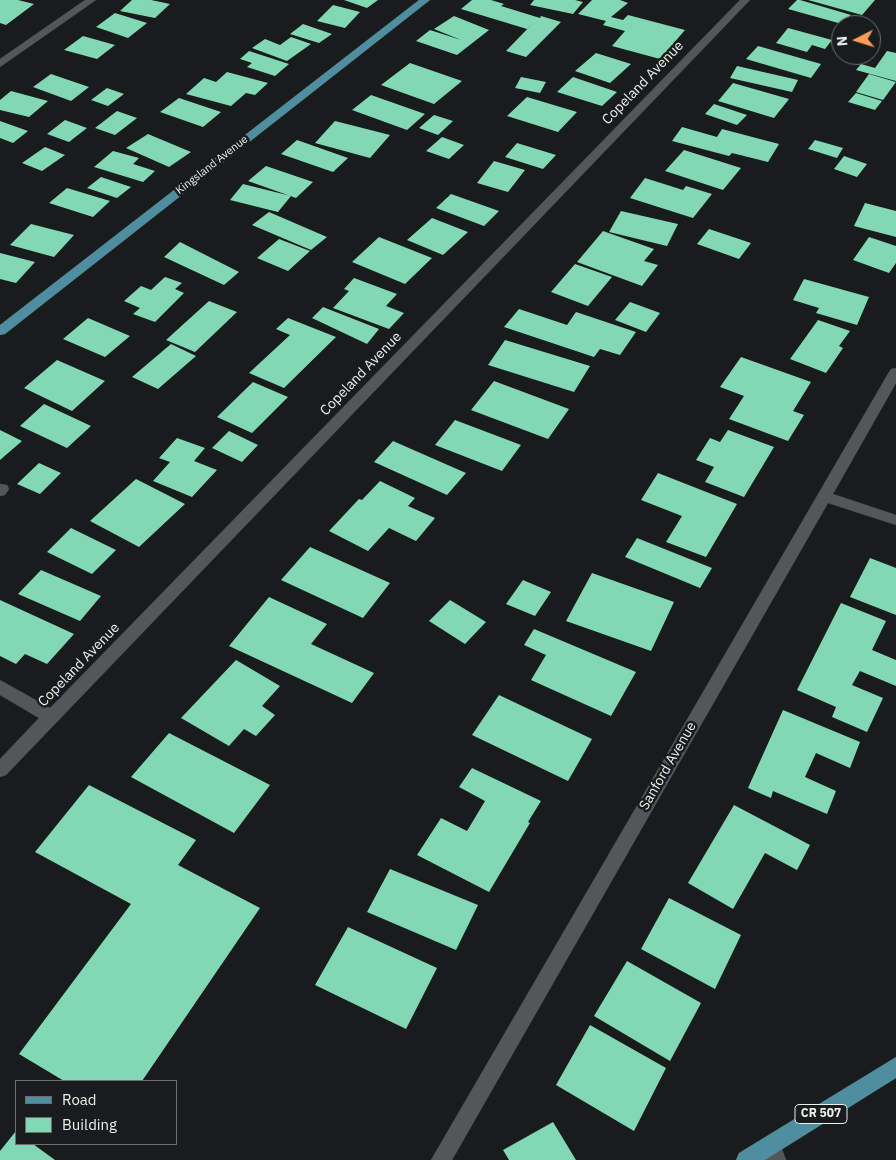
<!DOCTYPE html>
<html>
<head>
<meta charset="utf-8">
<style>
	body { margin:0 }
	#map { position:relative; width:896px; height:1160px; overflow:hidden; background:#191c1c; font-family:"IBM Plex Sans",sans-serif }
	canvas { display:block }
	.legend { position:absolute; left:15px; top:1080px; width:162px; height:65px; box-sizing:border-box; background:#191c1c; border:1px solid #6e7070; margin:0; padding:6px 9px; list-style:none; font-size:15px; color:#edefef }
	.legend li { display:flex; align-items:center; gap:10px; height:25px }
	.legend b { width:25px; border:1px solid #6e7070 }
	.north { position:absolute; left:831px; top:15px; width:50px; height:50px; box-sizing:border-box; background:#191c1c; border:1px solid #6e7070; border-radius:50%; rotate:265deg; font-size:14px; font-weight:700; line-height:20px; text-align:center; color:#edefef }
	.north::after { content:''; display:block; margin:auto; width:18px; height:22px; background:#fe9c57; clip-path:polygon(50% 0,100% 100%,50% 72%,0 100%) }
</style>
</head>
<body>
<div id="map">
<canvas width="896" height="1160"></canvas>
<ul class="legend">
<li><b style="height:6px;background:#4f8ea0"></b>Road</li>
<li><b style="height:14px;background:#82d8b4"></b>Building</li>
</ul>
<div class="north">N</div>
</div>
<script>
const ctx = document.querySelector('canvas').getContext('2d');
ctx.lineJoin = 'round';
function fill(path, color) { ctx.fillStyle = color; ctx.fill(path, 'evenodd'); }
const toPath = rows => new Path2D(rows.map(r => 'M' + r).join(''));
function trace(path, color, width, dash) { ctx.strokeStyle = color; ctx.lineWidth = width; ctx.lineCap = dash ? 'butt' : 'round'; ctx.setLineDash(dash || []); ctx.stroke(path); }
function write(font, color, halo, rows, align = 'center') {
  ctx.font = font + ' "IBM Plex Sans",sans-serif'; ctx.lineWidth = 5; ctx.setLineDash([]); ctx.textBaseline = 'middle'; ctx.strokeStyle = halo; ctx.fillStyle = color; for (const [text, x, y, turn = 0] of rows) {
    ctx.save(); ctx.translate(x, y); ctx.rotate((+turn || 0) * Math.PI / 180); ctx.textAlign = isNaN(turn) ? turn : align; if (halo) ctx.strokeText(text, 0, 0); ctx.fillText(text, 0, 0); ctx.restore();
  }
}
fill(toPath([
	[0,0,18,0,34,4,6,25,0,23],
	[132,0,151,0,170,4,155,18,120,11],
	[344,0,378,0,367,8],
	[472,0,491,0,504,4,501,6,540,18,541,16,561,22,526,57,506,51,534,22,527,29,461,9],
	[534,0,575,0,583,2,573,14,530,5],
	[592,0,620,0,628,3,611,17,623,20,628,15,685,30,660,59,612,46,625,31,603,25,606,21,578,14],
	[797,0,800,0,851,15,842,24,788,9],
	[808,0,875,0,862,15],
	[333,5,360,12,345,28,317,21],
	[115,13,147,23,128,38,96,27],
	[454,16,489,30,457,55,416,41,430,30,461,40,434,29],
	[303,24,332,34,319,43,290,34],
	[788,28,832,40,825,49,812,45,807,52,776,43],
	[83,36,115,45,97,59,64,50],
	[291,37,311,44,287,61,252,48,265,39,280,45],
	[758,46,821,64,811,78,746,59],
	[249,51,289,64,275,76,247,67,252,63,240,59],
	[887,51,896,53,896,81,856,70,861,64,875,68],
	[596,53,631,64,610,83,575,71],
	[410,63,462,81,434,104,381,85],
	[737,66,798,80,792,92,730,78],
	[227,72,268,83,255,95,246,93,231,106,186,94,204,78,216,82],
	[51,74,89,87,71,101,33,87],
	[869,74,896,82,883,100,856,92],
	[521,77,546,82,540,93,515,88],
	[573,77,617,92,602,106,557,92],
	[733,83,789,99,774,118,718,101],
	[107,88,124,94,108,106,91,100],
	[11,91,48,101,29,117,0,110,0,100],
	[856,93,882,101,875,110,848,102],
	[371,95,425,114,407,130,352,110],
	[527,97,577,112,558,132,507,116],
	[179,98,221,112,203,127,160,112],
	[714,104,747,115,737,125,705,114],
	[117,111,137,118,115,135,95,128],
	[434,115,453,121,438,135,419,128],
	[65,120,87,128,69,142,47,134],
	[0,121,28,131,13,143,0,138],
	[335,121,390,135,370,158,315,143],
	[682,127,717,137,722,129,779,144,768,162,732,153,729,156,672,141],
	[148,134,191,152,169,167,126,148],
	[442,137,464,145,449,159,426,151],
	[297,140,348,158,333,172,281,154],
	[815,140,843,148,837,158,808,149],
	[517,143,556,155,543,169,505,157],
	[45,147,65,155,42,171,22,163],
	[684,150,741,168,723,190,665,171],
	[113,151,139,158,133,164,155,171,143,182,94,167],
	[844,156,867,164,857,177,834,169],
	[494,161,525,170,508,192,477,183],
	[266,166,313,182,296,198,248,181],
	[101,177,131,187,117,198,87,188],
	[645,178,683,190,686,186,712,194,693,218,630,198],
	[243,184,291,196,278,212,230,200],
	[67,188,110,201,93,217,49,203],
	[451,194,499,211,484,226,436,208],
	[865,203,896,211,896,237,854,226],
	[621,211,678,224,667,246,609,232],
	[269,212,327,237,311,250,252,225],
	[432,218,468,232,443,255,407,240],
	[31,224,74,235,54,257,10,245],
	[709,229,751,243,739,259,697,244],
	[603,231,654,249,644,261,658,265,642,286,577,262],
	[379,237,432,258,405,284,352,262],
	[869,237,896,246,896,263,889,273,853,260],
	[279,239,310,251,288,271,257,258],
	[180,242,239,272,224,285,164,257],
	[0,253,35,262,16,283,0,279],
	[575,264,612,277,588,306,551,292],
	[165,277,182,283,175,289,184,293,155,322,133,314,140,308,124,301,141,286,151,290],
	[354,278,397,294,386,306,404,313,389,329,333,308,349,291,344,289],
	[804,279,869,297,857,325,816,313,819,308,793,300],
	[209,301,237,312,195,352,166,340],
	[630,302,660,313,646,332,615,320],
	[323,307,379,329,367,344,312,318],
	[519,309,567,325,576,312,636,332,620,355,600,349,594,357,504,327],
	[88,318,130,336,105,357,63,339],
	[288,318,336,337,284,388,249,373,290,335,276,329],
	[818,320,850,331,839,346,843,348,826,373,790,359],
	[505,340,590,366,574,392,488,365],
	[171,344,196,356,158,389,132,377],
	[741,357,811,382,793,411,804,415,788,441,729,419,744,396,720,387],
	[57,360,105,381,72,411,24,388],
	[494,381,569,409,548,439,471,410],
	[253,382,288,397,252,433,217,417],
	[44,404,91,426,67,448,20,426],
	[455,420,521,445,502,471,435,445],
	[0,430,22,441,0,460],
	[728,430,774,447,744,497,705,482,714,467,696,460,710,438,720,442],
	[229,431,258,445,242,462,212,448],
	[177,438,205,448,194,461,217,470,192,497,153,481,170,462,159,458],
	[393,441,466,473,447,495,374,462],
	[39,463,61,473,40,494,17,484],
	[658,473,737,504,706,557,666,542,682,516,641,500],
	[136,479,185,504,139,547,90,521],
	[380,481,415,498,408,506,435,518,416,541,389,528,368,551,329,531,359,499,362,500],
	[71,528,116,550,92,574,47,552],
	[637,538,712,568,700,588,625,557],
	[310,547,390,583,363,618,281,580],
	[870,558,896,568,896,615,850,597],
	[41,570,101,596,80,621,18,594],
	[592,573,674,602,651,651,566,621],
	[523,580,551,592,535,616,506,604],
	[269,597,327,624,311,644,374,673,352,703,229,646],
	[0,600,74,634,47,664,25,654,16,664,0,656],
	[450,600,486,622,465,644,429,621],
	[841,603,886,621,872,650,896,660,896,686,860,671,852,685,883,698,867,732,832,717,836,707,797,690],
	[534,629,636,672,611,716,531,680,546,655,524,645],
	[236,660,280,686,262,706,275,715,256,736,244,729,229,746,181,718],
	[499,695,592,739,568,781,472,735],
	[783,710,860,742,850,768,816,753,805,777,836,791,827,814,773,791,771,798,748,788],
	[169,733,270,785,234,833,131,777],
	[472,768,541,801,528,822,530,823,489,892,417,855,441,818,467,831,485,801,459,787],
	[89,785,196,840,178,865,260,908,142,1081,64,1081,19,1054,131,904,35,852],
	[734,805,810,845,797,870,765,853,733,909,688,883],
	[390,869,478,905,456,950,367,912],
	[669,898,741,935,715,989,641,949],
	[348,927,437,968,406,1029,315,985],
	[627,961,701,1003,670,1061,594,1016],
	[590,1025,666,1068,634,1131,556,1085],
	[553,1122,576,1160,509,1160,503,1150],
	[16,1131,16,1144,33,1144,55,1160,0,1160,0,1151]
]), '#82d8b4');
const minor = toPath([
	[85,0,96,0,0,67,0,59,85,0],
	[740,0,750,0,6,775,0,777,0,759,39,718,0,695,0,680,50,708,740,0],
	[896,368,896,383,833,494,896,515,896,525,828,503,452,1160,431,1160,889,372,891,369,896,368],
	[0,484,7,485,9,489,5,495,0,496,0,484],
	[771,1135,778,1138,786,1160,766,1160,761,1145,764,1138,771,1135]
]);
const major = toPath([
	[419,0,430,0,5,334,0,335,0,325,419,0],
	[896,1057,896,1078,765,1160,736,1160,739,1153,896,1057]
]);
trace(minor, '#333535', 1);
trace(major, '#333535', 1);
fill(minor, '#545757');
fill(major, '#4f8ea0');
write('11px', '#edefef', '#191c1c', [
	["Kingsland Avenue",212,165,-38]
]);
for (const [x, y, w] of [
	[821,1114,52]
]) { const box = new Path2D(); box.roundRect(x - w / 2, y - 9.5, w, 19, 4); ctx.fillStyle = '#191c1c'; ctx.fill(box); trace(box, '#edefef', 1); }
write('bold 12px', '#edefef', null, [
	["CR 507",821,1114]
]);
write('14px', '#edefef', '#191c1c', [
	["Copeland Avenue",643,83,-46],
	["Copeland Avenue",361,374,-46],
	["Copeland Avenue",79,665,-46],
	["Sanford Avenue",668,766,-60]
]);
</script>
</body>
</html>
